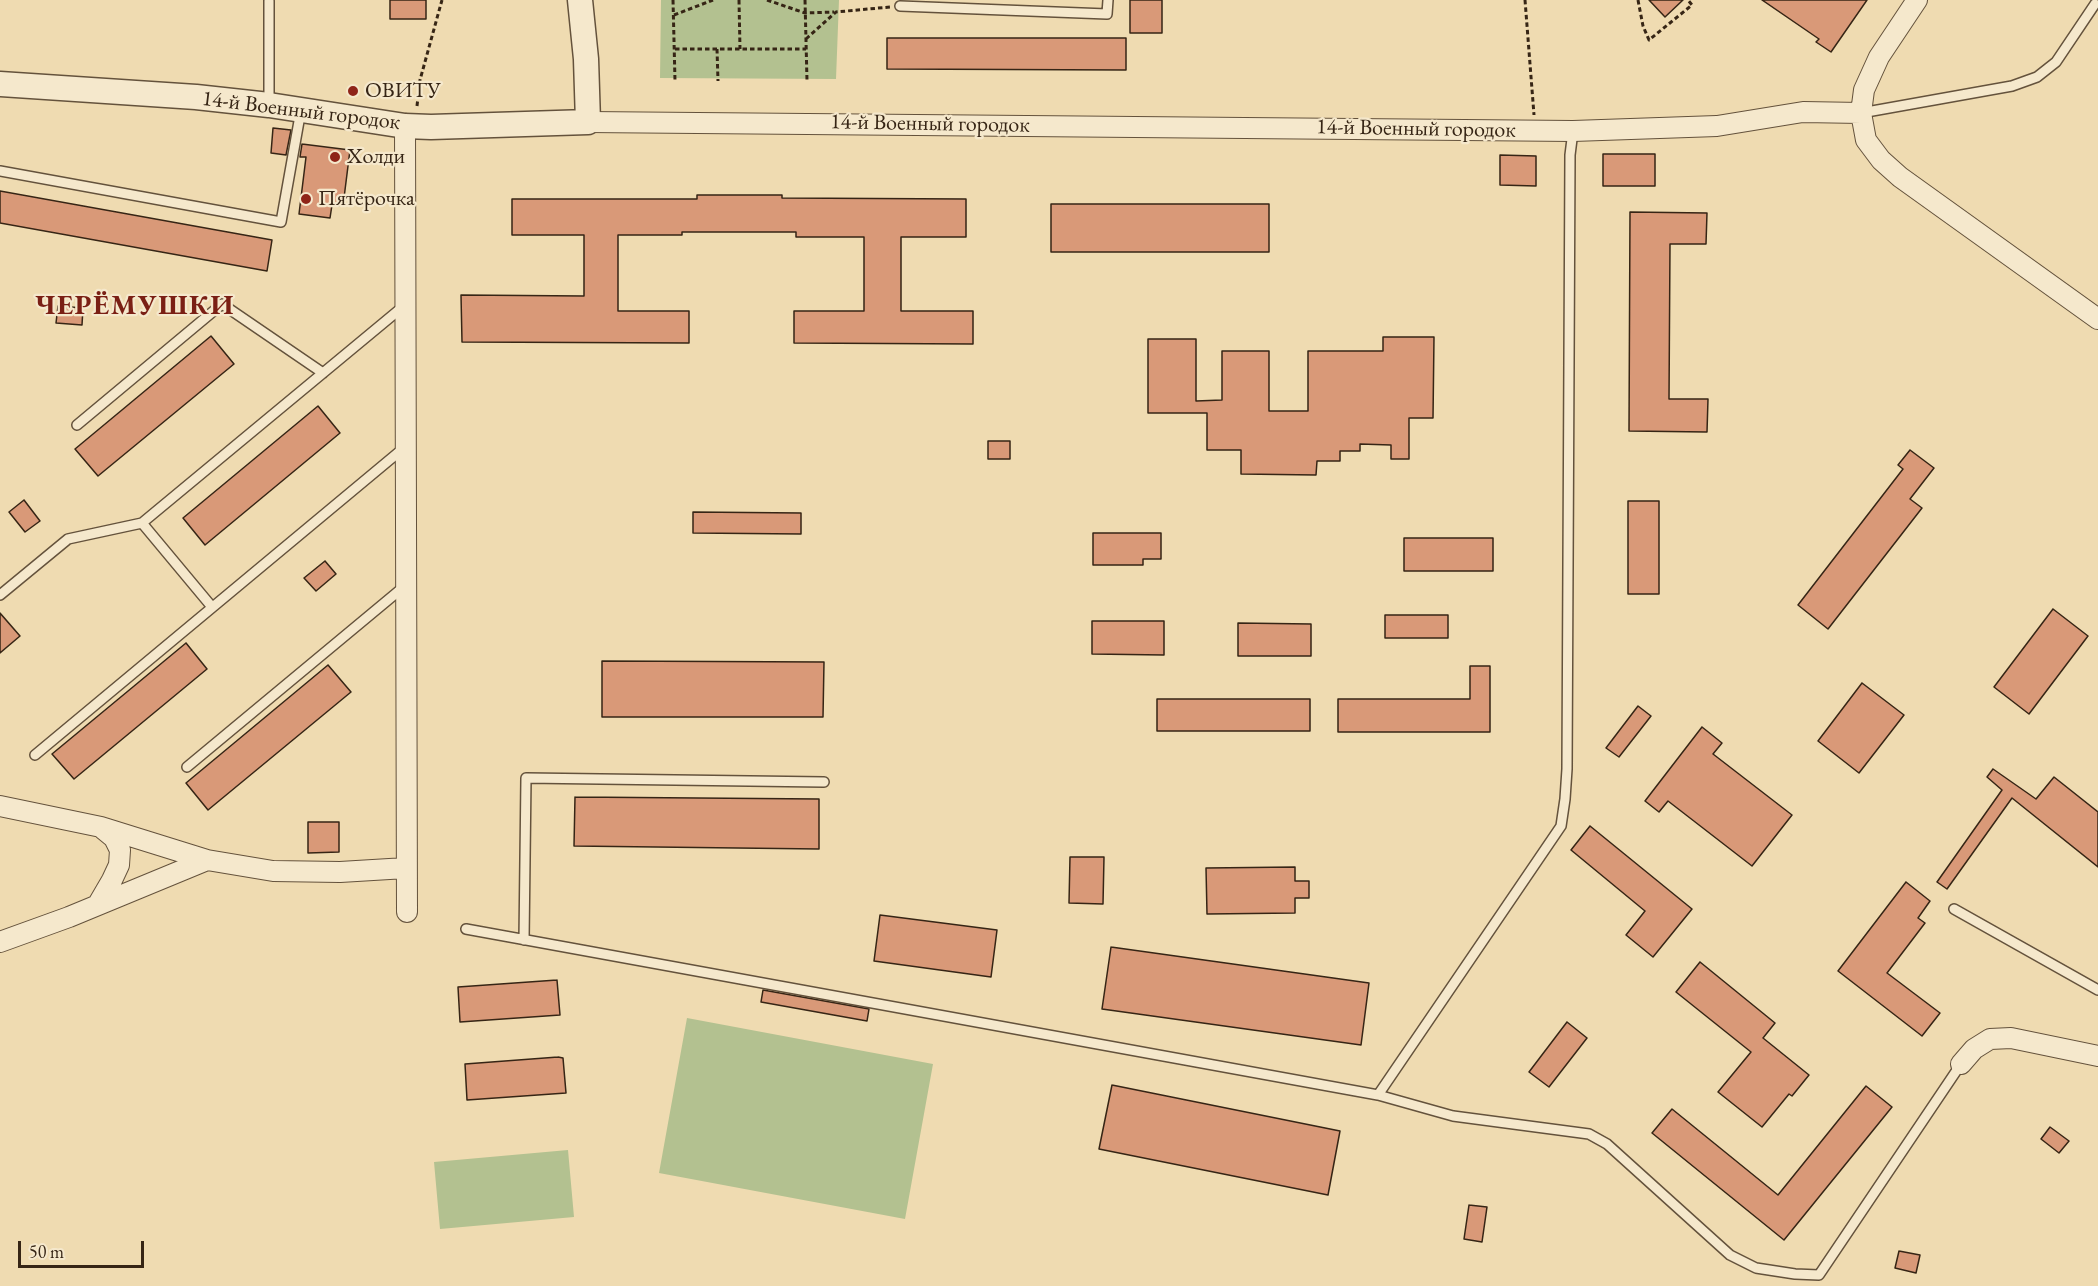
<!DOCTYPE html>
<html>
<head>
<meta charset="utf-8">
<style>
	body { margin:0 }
	#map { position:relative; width:2098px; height:1286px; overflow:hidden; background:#efdbb1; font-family:"EB Garamond",serif }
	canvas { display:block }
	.scale { position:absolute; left:18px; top:1241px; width:126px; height:27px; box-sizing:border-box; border:3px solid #362515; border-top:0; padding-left:8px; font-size:18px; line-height:21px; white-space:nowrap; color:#362515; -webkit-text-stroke:4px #f5e8cc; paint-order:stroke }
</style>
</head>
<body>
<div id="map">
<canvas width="2098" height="1286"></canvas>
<div class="scale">50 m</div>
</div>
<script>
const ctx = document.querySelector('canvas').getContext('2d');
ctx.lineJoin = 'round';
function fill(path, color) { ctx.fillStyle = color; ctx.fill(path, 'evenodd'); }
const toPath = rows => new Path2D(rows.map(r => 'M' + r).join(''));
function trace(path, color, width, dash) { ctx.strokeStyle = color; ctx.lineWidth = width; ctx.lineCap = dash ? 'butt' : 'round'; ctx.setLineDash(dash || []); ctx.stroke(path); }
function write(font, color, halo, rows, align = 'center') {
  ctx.font = font + ' "EB Garamond",serif'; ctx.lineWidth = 4.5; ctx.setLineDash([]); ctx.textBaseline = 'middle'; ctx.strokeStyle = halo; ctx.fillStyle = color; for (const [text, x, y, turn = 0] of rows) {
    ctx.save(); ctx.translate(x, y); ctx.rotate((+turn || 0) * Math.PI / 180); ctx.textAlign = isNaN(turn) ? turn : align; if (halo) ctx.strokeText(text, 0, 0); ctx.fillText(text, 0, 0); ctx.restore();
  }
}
fill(toPath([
	[661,0,839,0,836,79,660,78],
	[687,1018,933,1064,905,1219,659,1173],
	[568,1150,574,1217,440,1229,434,1162]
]), '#b3c190');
const building = toPath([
	[390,0,426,0,426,19,390,19,390,0],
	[1130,0,1162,0,1162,33,1130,33,1130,0],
	[1649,0,1683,0,1665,17,1649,0],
	[1762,0,1867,0,1831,52,1816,42,1819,39,1762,0],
	[887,38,1126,38,1126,70,887,69,887,38],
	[273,128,291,130,286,155,271,153,273,128],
	[302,144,350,150,343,206,332,205,330,218,299,214,306,157,300,157,302,144],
	[1603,154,1655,154,1655,186,1603,186,1603,154],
	[1500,155,1536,156,1536,186,1500,185,1500,155],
	[0,191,272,240,267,271,0,223,0,191],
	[697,195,782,195,782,198,966,199,966,237,901,237,901,311,973,311,973,344,794,343,794,311,864,311,864,237,796,237,796,232,682,232,682,235,618,235,618,311,689,311,689,343,462,342,461,295,584,296,584,235,512,235,512,199,697,199,697,195],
	[1051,204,1269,204,1269,252,1051,252,1051,204],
	[1630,212,1707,213,1706,244,1670,244,1669,399,1708,399,1707,432,1629,431,1630,212],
	[58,306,83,308,82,325,56,323,58,306],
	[211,336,234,364,98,476,75,449,211,336],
	[1383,337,1434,337,1433,418,1409,418,1409,459,1391,459,1391,445,1360,444,1360,451,1340,451,1340,461,1317,461,1316,475,1241,474,1241,450,1207,450,1207,413,1148,413,1148,339,1196,339,1196,401,1222,400,1222,351,1269,351,1269,411,1308,411,1308,351,1383,351,1383,337],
	[318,406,340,433,205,545,183,518,318,406],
	[988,441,1010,441,1010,459,988,459,988,441],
	[1910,450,1934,468,1910,499,1922,508,1828,629,1798,605,1903,469,1898,465,1910,450],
	[24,500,40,521,25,532,9,512,24,500],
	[1628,501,1659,501,1659,594,1628,594,1628,501],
	[693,512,801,513,801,534,693,533,693,512],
	[1093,533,1161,533,1161,559,1143,559,1143,565,1093,565,1093,533],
	[1404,538,1493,538,1493,571,1404,571,1404,538],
	[325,561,336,574,316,591,304,578,325,561],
	[2053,609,2088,636,2029,714,1994,687,2053,609],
	[0,613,20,636,0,653,0,613],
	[1385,615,1448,615,1448,638,1385,638,1385,615],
	[1092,621,1164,621,1164,655,1092,654,1092,621],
	[1238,623,1311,624,1311,656,1238,656,1238,623],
	[186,643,207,669,74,779,52,754,186,643],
	[602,661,824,662,823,717,602,717,602,661],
	[328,665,351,692,208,810,186,783,328,665],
	[1470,666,1490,666,1490,732,1338,732,1338,699,1470,699,1470,666],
	[1862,683,1904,715,1859,773,1818,741,1862,683],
	[1157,699,1310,699,1310,731,1157,731,1157,699],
	[1638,706,1651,716,1619,757,1606,748,1638,706],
	[1702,727,1722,743,1713,754,1792,815,1752,866,1668,801,1659,812,1645,801,1702,727],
	[1993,769,2036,799,2054,777,2098,812,2098,867,2012,798,1947,889,1937,882,2002,790,1987,777,1993,769],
	[575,797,819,799,819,849,574,846,575,797],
	[308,822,339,822,339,852,308,853,308,822],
	[1590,826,1692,909,1653,957,1626,935,1645,911,1571,850,1590,826],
	[1070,857,1104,857,1103,904,1069,903,1070,857],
	[1295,867,1295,881,1309,881,1309,898,1295,898,1295,913,1207,914,1206,868,1295,867],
	[1906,882,1930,901,1918,918,1925,923,1887,973,1940,1013,1922,1036,1838,971,1906,882],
	[880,915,997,930,991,977,874,961,880,915],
	[1111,947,1369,983,1361,1045,1102,1009,1111,947],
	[1700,962,1775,1023,1763,1038,1809,1075,1792,1096,1789,1094,1762,1127,1718,1092,1751,1052,1676,992,1700,962],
	[557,980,560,1015,460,1022,458,987,557,980],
	[763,990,869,1009,867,1021,761,1002,763,990],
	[1567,1022,1587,1038,1549,1087,1529,1072,1567,1022],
	[558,1057,563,1058,566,1093,467,1100,465,1064,558,1057],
	[1112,1085,1340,1131,1328,1195,1099,1149,1112,1085],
	[1866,1086,1892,1107,1784,1240,1652,1133,1672,1109,1778,1195,1866,1086],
	[2050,1127,2069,1141,2059,1153,2041,1139,2050,1127],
	[1469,1205,1487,1207,1482,1242,1464,1239,1469,1205],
	[1899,1251,1920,1255,1916,1273,1895,1268,1899,1251]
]);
fill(building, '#d99978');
trace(building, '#362515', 1.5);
const service = toPath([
	[900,6,1107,14,1108,0],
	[269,104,269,1],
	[1861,113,2012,86,2037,77,2056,62,2095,4],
	[0,171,281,222,301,110],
	[77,425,222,304,323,373],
	[142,523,212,607],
	[0,595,68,539,142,523,405,305],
	[35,755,405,447],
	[187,767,406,585],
	[1954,909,2098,990],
	[466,929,1378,1095,1453,1116,1589,1134,1607,1144,1730,1255,1756,1268,1795,1274,1819,1275,1961,1064],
	[524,940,526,778,824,782],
	[1378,1095,1561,826,1565,799,1567,769,1570,155,1573,131]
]);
const minor = toPath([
	[1917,0,1879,57,1864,90,1861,113,1866,140,1881,160,1900,177,2098,319],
	[588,122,1573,131,1717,126,1803,112,1861,113],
	[405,126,407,912],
	[0,806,101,827,207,860,273,871,340,872,406,868],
	[98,904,112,880,119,865,120,850,114,838,103,829],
	[0,942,69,917,207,860],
	[1961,1064,1974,1049,1990,1039,2011,1038,2098,1056]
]);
const tertiary = toPath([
	[0,84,196,97,269,105,405,126,431,127,588,122,586,59,580,0]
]);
trace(service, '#64523c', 12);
trace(minor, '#64523c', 22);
trace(tertiary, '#64523c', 27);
trace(toPath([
	[673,0,675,81],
	[739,0,740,49],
	[767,0,805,13,834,12],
	[805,0,807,81],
	[1525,0,1534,115],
	[1638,0,1643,26,1649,40,1692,5,1688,0],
	[674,15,713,0],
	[806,39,836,12,890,7],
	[675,49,806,49],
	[717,49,718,81],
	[417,106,420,80,442,0]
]), '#362515', 3, [4.5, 3]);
trace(service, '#f5e8cc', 9);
trace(minor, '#f5e8cc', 20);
trace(tertiary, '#f5e8cc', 24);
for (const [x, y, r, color] of [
	[353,91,6,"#8f2418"],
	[335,157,6,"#8f2418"],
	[306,199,6,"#8f2418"]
]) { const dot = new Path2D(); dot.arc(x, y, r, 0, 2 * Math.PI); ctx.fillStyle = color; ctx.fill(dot); trace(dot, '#f5e8cc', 2); }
write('22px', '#362515', '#f5e8cc', [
	["ОВИТУ",365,91],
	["Холди",347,157],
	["Пятёрочка",318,199]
], 'left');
write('22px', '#362515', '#f5e8cc', [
	["14-й Военный городок",301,111,7],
	["14-й Военный городок",930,124,1],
	["14-й Военный городок",1416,129,1]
]);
ctx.letterSpacing = '1.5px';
write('bold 28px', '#7a1f14', '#f5e8cc', [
	["ЧЕРЁМУШКИ",135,306]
]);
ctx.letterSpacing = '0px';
</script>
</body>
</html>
